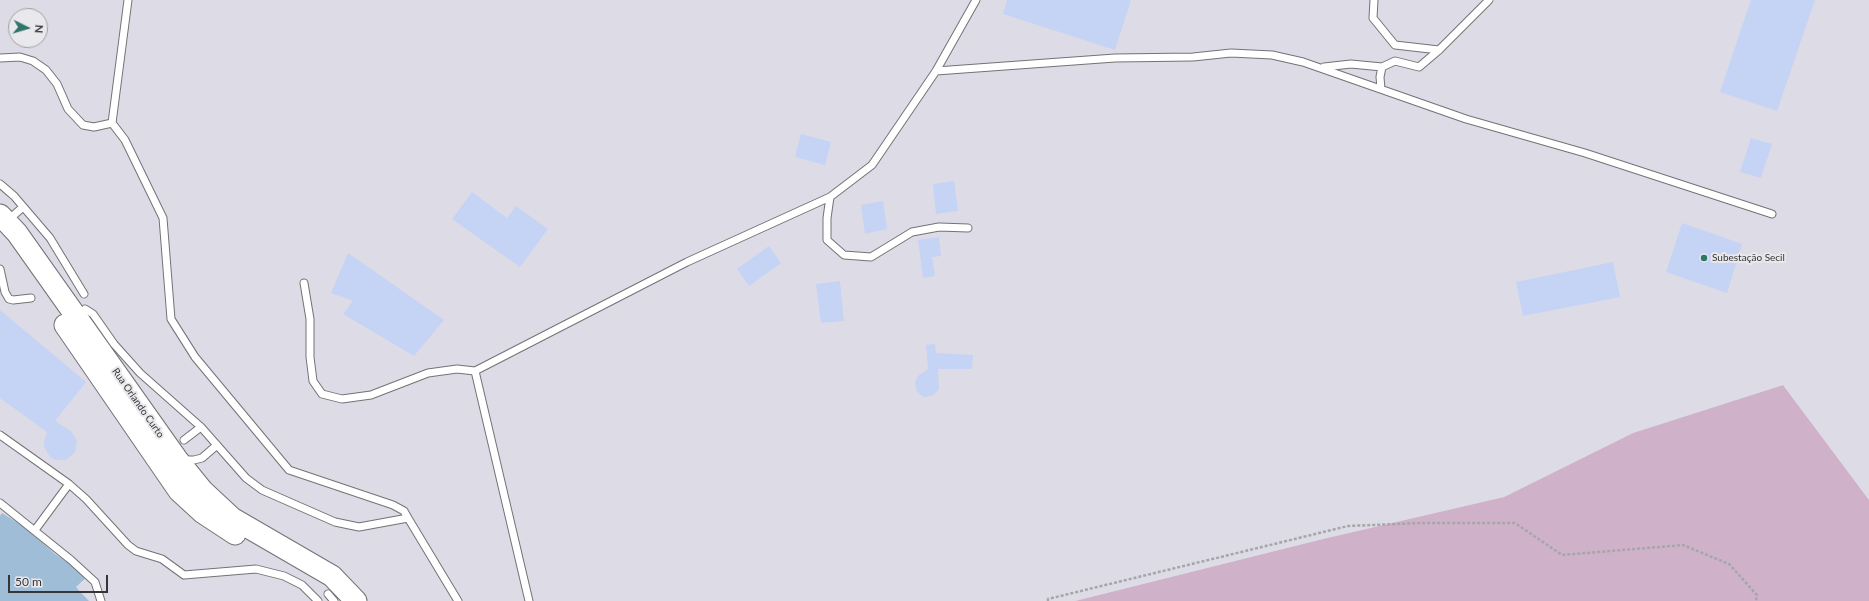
<!DOCTYPE html>
<html>
<head>
<meta charset="utf-8">
<style>
	body { margin:0 }
	#map { position:relative; width:1869px; height:601px; overflow:hidden; background:#e9e8ec; font-family:Lato,sans-serif }
	canvas { display:block }
	.north { position:absolute; left:8px; top:8px; width:40px; height:40px; box-sizing:border-box; background:#e9e8ec; border:1px solid #a1a0a3; border-radius:50%; rotate:95deg; font-size:11px; font-weight:700; line-height:16px; text-align:center; color:#353536 }
	.north::after { content:''; display:block; margin:auto; width:14px; height:18px; background:#2f756a; clip-path:polygon(50% 0,100% 100%,50% 72%,0 100%) }
	.scale { position:absolute; left:8px; top:575px; width:100px; height:18px; box-sizing:border-box; border:2px solid #353536; border-top:0; padding-left:5px; font-size:12px; line-height:14px; white-space:nowrap; color:#353536; -webkit-text-stroke:3px #e9e8ec; paint-order:stroke }
</style>
</head>
<body>
<div id="map">
<canvas width="1869" height="601"></canvas>
<div class="north">N</div>
<div class="scale">50 m</div>
</div>
<script>
const ctx = document.querySelector('canvas').getContext('2d');
ctx.lineJoin = 'round';
function fill(path, color) { ctx.fillStyle = color; ctx.fill(path, 'evenodd'); }
const toPath = rows => new Path2D(rows.map(r => 'M' + r).join(''));
function trace(path, color, width, dash) { ctx.strokeStyle = color; ctx.lineWidth = width; ctx.lineCap = dash ? 'butt' : 'round'; ctx.setLineDash(dash || []); ctx.stroke(path); }
function write(font, color, halo, rows, align = 'center') {
  ctx.font = font + ' Lato,sans-serif'; ctx.lineWidth = 4; ctx.setLineDash([]); ctx.textBaseline = 'middle'; ctx.strokeStyle = halo; ctx.fillStyle = color; for (const [text, x, y, turn = 0] of rows) {
    ctx.save(); ctx.translate(x, y); ctx.rotate((+turn || 0) * Math.PI / 180); ctx.textAlign = isNaN(turn) ? turn : align; if (halo) ctx.strokeText(text, 0, 0); ctx.fillText(text, 0, 0); ctx.restore();
  }
}
fill(toPath([
	[0,0,1869,0,1869,500,1783,385,1633,433,1504,497,1323,539,1075,601,89,601,76,587,88,577,55,554,26,528,0,516],
	[16,16,40,16,40,40,16,40]
]), '#dddce6');
fill(toPath([
	[1783,385,1869,500,1869,601,1075,601,1323,539,1504,497,1633,433]
]), '#cfb2ca');
fill(toPath([
	[2,513,26,528,55,554,88,576,76,587,89,601,0,601,0,516]
]), '#a0bdd8');
fill(toPath([
	[1007,0,1131,0,1115,50,1003,14],
	[1751,0,1815,0,1777,111,1720,92],
	[801,134,831,142,825,165,795,157],
	[1751,138,1772,144,1761,178,1740,172],
	[954,181,958,211,936,214,933,184],
	[472,192,507,218,516,206,548,229,520,267,452,219],
	[883,201,887,229,865,234,861,205],
	[1682,223,1742,244,1727,293,1666,272],
	[939,237,941,256,932,257,935,276,923,278,918,240],
	[769,246,781,263,749,286,737,269],
	[348,253,444,320,414,356,343,314,353,301,331,293],
	[1613,262,1620,297,1523,316,1516,282],
	[840,281,844,321,821,323,816,284],
	[0,310,86,382,55,421,71,431,77,441,75,452,66,460,55,460,50,457,44,447,44,441,47,432,0,398],
	[935,344,936,353,973,355,972,369,938,369,939,389,934,395,926,397,922,396,916,390,915,382,919,375,928,369,926,345]
]), '#c5d3f5');
const service = toPath([
	[1374,0,1373,18,1395,45,1439,50],
	[0,58,20,57,33,61,46,70,57,84,68,109,83,125,94,127,112,123,128,0],
	[1324,67,1351,64,1382,67,1395,61,1419,67,1439,50,1489,0],
	[936,71,1115,58,1193,57,1231,53,1272,55,1303,62,1466,119,1585,153,1772,214],
	[1381,89,1380,77,1382,67],
	[112,123,125,140,163,218,171,319,195,357,289,470,393,505,404,511,408,518],
	[0,184,14,196,50,238,84,294],
	[830,197,827,218,827,240,844,255,871,257,912,232,939,227,968,228],
	[7,221,23,207],
	[0,269,5,292,9,299,13,300,31,298],
	[304,283,310,319,310,357,313,381,322,394,342,399,371,395,428,373,457,369,475,371],
	[85,309,93,314,114,344,140,373,201,427],
	[0,435,69,484,86,499,128,545,136,551,162,559,184,575,256,569,284,576,302,585,318,601],
	[184,440,201,427,246,478,262,490,335,522,359,527,408,518,458,601],
	[182,460,194,460,202,458,217,445],
	[0,503,71,560,95,582,101,601],
	[35,530,69,484],
	[328,594,334,601],
	[529,601,475,371,687,262,830,197,872,165,936,71,976,0]
]);
const secondary = toPath([
	[0,215,17,233,177,459,203,491,232,518,332,576,356,601],
	[65,325,179,491,203,513,235,534]
]);
trace(service, '#737275', 9);
trace(secondary, '#737275', 23);
trace(toPath([
	[1048,601,1048,599,1348,526,1421,523,1515,523,1562,555,1683,545,1729,564,1757,595,1756,601]
]), '#a6a6a8', 2.5, [3, 2]);
trace(service, '#fff', 7);
trace(secondary, '#fff', 21);
for (const [x, y, r, color] of [
	[1704,258,4,"#2f756a"]
]) { const dot = new Path2D(); dot.arc(x, y, r, 0, 2 * Math.PI); ctx.fillStyle = color; ctx.fill(dot); trace(dot, '#e9e8ec', 1.5); }
write('10px', '#353536', '#e9e8ec', [
	["Subestação Secil",1712,258]
], 'left');
write('10px', '#353536', '#e9e8ec', [
	["Rua Orlando Curto",138,403,55]
]);
</script>
</body>
</html>
